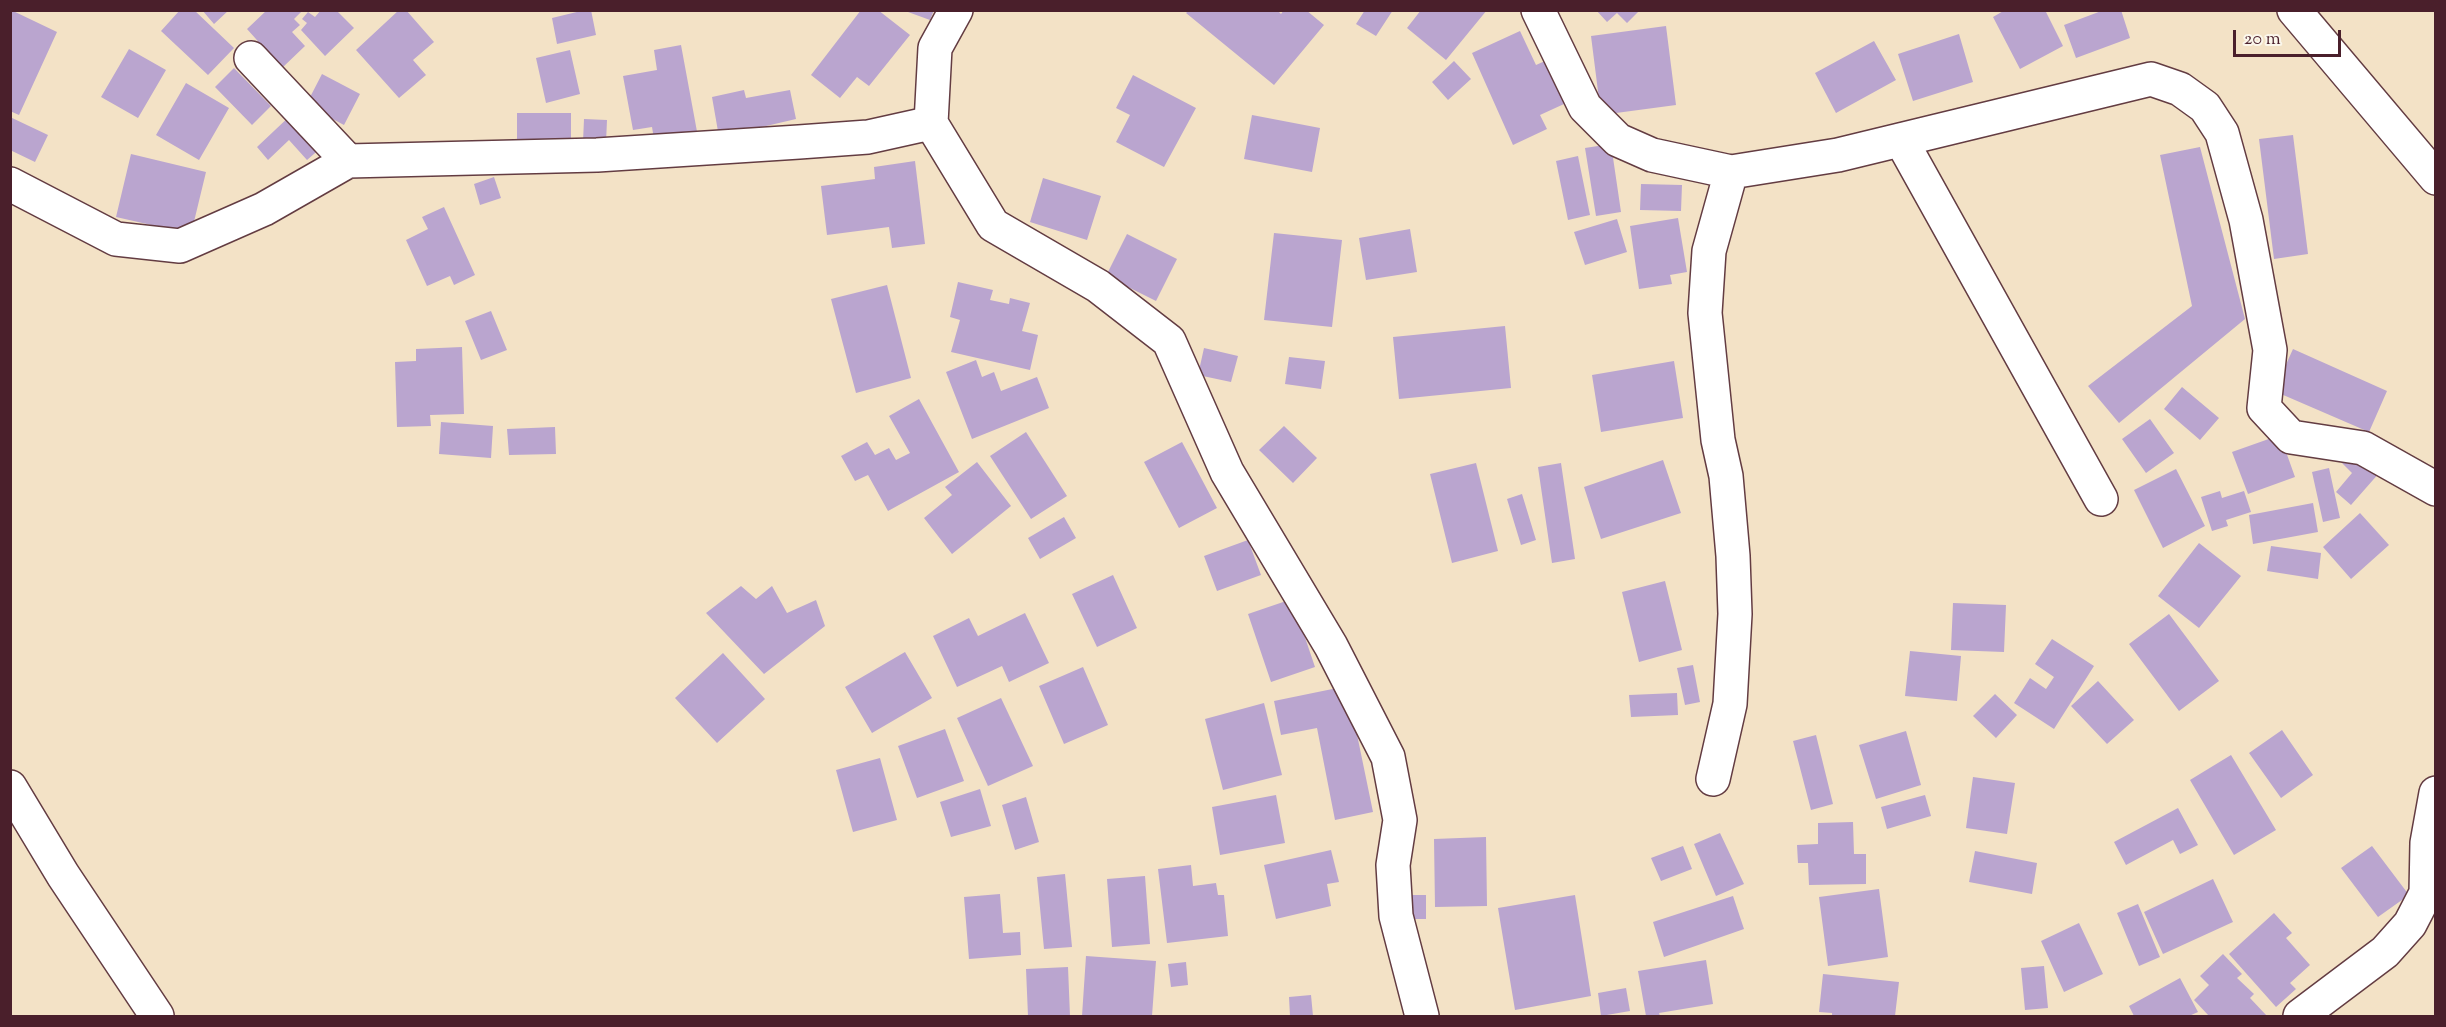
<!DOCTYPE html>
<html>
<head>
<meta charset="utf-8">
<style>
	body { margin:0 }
	#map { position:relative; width:2446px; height:1027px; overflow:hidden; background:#f3e2c6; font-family:"Sorts Mill Goudy",serif }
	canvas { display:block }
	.frame { position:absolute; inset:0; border:12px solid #4a1f2b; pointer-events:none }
	.scale { position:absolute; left:2233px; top:30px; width:108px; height:27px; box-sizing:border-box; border:3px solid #4a1f2b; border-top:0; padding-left:8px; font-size:18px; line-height:21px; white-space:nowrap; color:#4a1f2b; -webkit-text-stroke:4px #fbf7ec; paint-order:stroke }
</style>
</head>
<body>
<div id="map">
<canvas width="2446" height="1027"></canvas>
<div class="frame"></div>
<div class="scale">20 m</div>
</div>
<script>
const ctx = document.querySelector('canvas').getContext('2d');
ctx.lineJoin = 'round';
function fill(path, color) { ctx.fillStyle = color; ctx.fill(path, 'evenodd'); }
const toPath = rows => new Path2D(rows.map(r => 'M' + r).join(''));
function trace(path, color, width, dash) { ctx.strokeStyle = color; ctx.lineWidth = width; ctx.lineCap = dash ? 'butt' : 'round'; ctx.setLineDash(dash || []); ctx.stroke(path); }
fill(toPath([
	[11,10,57,32,19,115,10,111],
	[180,10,194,10,234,48,208,75,161,31],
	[202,10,229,10,214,24],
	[267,10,303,10,294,19,300,25,292,32,305,46,282,68,247,29],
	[321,10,336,10,354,28,325,56,301,30,307,23,302,19,308,12,315,17],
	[399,10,406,10,434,42,413,60,426,75,399,98,356,50],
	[585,10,591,10,596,35,557,44,552,18],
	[861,10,878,10,910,35,869,86,857,77,840,98,811,75],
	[909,10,934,10,930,20,908,12],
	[1189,10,1277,10,1281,14,1284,10,1306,10,1324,25,1274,85,1186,13],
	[1365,10,1393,10,1376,36,1356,24],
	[1421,10,1487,10,1446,60,1407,28],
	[1596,10,1640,10,1627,23,1617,13,1607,22],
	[2005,10,2045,10,2063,46,2020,69,1993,17],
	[2104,10,2121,10,2130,38,2076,58,2064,25],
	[1666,26,1676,105,1601,115,1591,36],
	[1520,31,1536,65,1545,61,1564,104,1540,115,1547,129,1513,145,1472,53],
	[1959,34,1973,82,1913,101,1898,54],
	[1874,41,1896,80,1836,113,1815,73],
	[681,45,698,137,655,145,652,127,633,130,623,76,657,70,654,50],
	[129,49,166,70,138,118,101,97],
	[570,50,580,94,546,103,536,58],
	[1454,61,1471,79,1448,100,1432,82],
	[234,68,271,106,252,125,215,87],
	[322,74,360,94,344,125,306,105],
	[1133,75,1196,108,1164,167,1116,142,1130,115,1116,108],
	[186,83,229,108,199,160,156,135],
	[744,90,746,98,790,90,796,119,719,137,712,97],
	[517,113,571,113,571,141,517,141],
	[292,114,322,147,307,160,289,140,268,160,257,147],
	[1252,115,1320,128,1312,172,1244,159],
	[10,117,48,135,35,162,10,150],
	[584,119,607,120,606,143,583,142],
	[2293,135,2308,254,2274,259,2259,139],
	[1611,144,1621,212,1596,216,1585,148],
	[2200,147,2245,319,2119,423,2088,386,2192,306,2160,155],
	[131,154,206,172,191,234,116,217],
	[1578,156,1590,215,1568,220,1556,161],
	[915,161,925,244,892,248,889,227,827,235,821,186,875,179,874,167],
	[494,177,501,198,480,205,474,184],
	[1043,178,1101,196,1087,240,1030,222],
	[1641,184,1682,185,1681,211,1640,210],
	[444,207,475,275,454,285,450,276,427,286,406,240,428,229,422,217],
	[1678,218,1687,272,1670,275,1672,284,1639,289,1630,226],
	[1617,219,1627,252,1585,265,1574,232],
	[1410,229,1417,272,1366,280,1359,238],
	[1274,233,1342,240,1332,327,1264,320],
	[1127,234,1177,259,1156,301,1106,276],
	[958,282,993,290,990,300,1009,304,1010,298,1030,303,1022,331,1038,335,1030,370,951,352,960,320,950,317],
	[887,285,911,378,856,393,831,299],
	[491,311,507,350,481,360,465,321],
	[1505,326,1511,388,1399,399,1393,337],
	[462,347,464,414,430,415,431,426,397,427,395,362,416,361,416,349],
	[1204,348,1238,356,1231,382,1198,375],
	[2293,349,2387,391,2369,432,2274,391],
	[1289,357,1325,361,1321,389,1285,384],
	[976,360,982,377,994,372,1001,391,1037,377,1049,408,972,439,946,372],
	[1674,361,1683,418,1601,432,1592,375],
	[2182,387,2219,418,2200,440,2164,409],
	[919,399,959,472,888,511,868,475,855,481,841,456,867,442,875,455,889,448,896,460,910,453,889,416],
	[2150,419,2174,453,2146,473,2122,439],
	[441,422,493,426,491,458,439,454],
	[1284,426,1317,458,1293,483,1259,450],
	[555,427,556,454,509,455,507,429],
	[1026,432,1067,496,1031,519,990,456],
	[2280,435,2295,477,2248,494,2232,452],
	[1182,442,1217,508,1179,528,1144,462],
	[2353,449,2380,472,2351,505,2336,492,2352,473,2341,462],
	[1663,460,1681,513,1601,539,1584,487],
	[977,462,1011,506,952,554,924,518,952,495,945,487],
	[1476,463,1498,551,1452,563,1430,474],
	[1561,463,1575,559,1552,563,1538,467],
	[2329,468,2340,518,2323,522,2312,472],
	[2176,469,2205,526,2163,548,2134,490],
	[2220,491,2222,498,2244,491,2251,512,2226,520,2228,526,2212,531,2201,497],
	[1522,494,1536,540,1521,545,1507,499],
	[2313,503,2318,532,2253,544,2249,515],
	[2360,513,2389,545,2351,579,2323,547],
	[1064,517,1076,538,1040,559,1028,538],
	[1248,540,1261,575,1217,591,1204,556],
	[2199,543,2241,576,2199,628,2158,596],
	[2271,546,2321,553,2318,579,2267,571],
	[1113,575,1137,628,1097,647,1072,594],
	[1665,581,1682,650,1639,662,1622,592],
	[741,586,756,599,772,586,787,613,816,600,825,626,764,674,706,613],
	[1292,599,1315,667,1271,682,1248,614],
	[1953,603,2006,605,2004,652,1951,650],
	[1025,613,1049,663,1009,682,1002,666,957,687,933,636,969,618,978,636],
	[2169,614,2219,681,2179,711,2129,644],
	[2052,639,2094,666,2054,729,2014,703,2030,678,2046,689,2054,677,2035,664],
	[1910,651,1961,656,1957,701,1905,696],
	[905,652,932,698,872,733,845,687],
	[723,653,765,699,717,743,675,698],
	[1693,665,1700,702,1685,705,1677,668],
	[1083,667,1108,725,1064,744,1039,686],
	[2098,681,2134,720,2107,744,2071,706],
	[1347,686,1373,812,1335,820,1317,728,1281,735,1274,701],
	[1677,693,1678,715,1631,717,1629,695],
	[1995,694,2017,715,1996,738,1973,716],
	[1001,698,1033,766,988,786,957,718],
	[1264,703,1282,775,1223,790,1205,719],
	[945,729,964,781,917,798,898,746],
	[2282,730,2313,775,2281,798,2249,753],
	[1906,731,1921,785,1876,799,1859,745],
	[1816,735,1833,804,1811,810,1793,741],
	[2231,755,2276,830,2234,855,2190,780],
	[880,758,897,820,853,832,836,770],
	[1973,777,2015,783,2007,834,1966,828],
	[980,789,991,826,951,837,940,802],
	[1276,795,1285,843,1220,855,1212,807],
	[1925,795,1931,816,1887,829,1881,807],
	[1026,797,1039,842,1015,850,1002,805],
	[2178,808,2198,845,2180,854,2173,840,2126,865,2114,842],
	[1853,822,1854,854,1866,854,1866,884,1809,885,1808,863,1798,863,1797,845,1818,844,1818,823],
	[1720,833,1744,884,1716,896,1694,844],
	[1486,837,1487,906,1435,907,1434,839],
	[1683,846,1692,869,1661,881,1651,858],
	[2372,846,2409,895,2378,917,2341,868],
	[1331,850,1339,882,1327,884,1331,906,1276,919,1264,865],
	[1975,851,2037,863,2032,894,1969,882],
	[1191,865,1193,886,1216,883,1218,895,1224,895,1228,936,1167,943,1158,869],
	[1065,874,1072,947,1044,949,1037,877],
	[1145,876,1150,944,1112,947,1107,879],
	[2213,879,2233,922,2163,954,2144,912],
	[1879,889,1888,957,1828,966,1819,897],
	[1000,894,1003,933,1020,932,1021,955,969,959,964,897],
	[1409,895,1426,895,1426,919,1407,919],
	[1575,895,1591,996,1515,1010,1498,908],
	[1733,896,1744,929,1664,957,1653,922],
	[2138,904,2160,957,2139,966,2117,913],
	[2274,913,2292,933,2286,938,2310,965,2290,983,2296,989,2276,1007,2229,954],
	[2079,923,2103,974,2064,992,2041,941],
	[2223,954,2242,974,2237,978,2254,994,2250,998,2267,1016,2209,1016,2194,1000,2209,985,2200,976],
	[1086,956,1156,961,1152,1016,1082,1016],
	[1706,960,1713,1004,1659,1013,1660,1016,1646,1016,1638,971],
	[1186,962,1188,985,1171,987,1168,964],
	[2044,966,2048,1008,2025,1010,2021,968],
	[1068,967,1070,1016,1028,1016,1026,969],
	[1823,974,1899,982,1895,1016,1832,1016,1832,1013,1819,1012],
	[2180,978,2198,1012,2189,1016,2134,1016,2129,1006],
	[1626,988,1630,1011,1601,1016,1598,993],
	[1311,995,1313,1016,1290,1016,1289,997]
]), '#baa5cf');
const minor = toPath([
	[956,10,935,48,931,123,993,225,1098,286,1169,341,1227,472,1331,646,1388,757,1400,820,1393,865,1396,916,1422,1016],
	[1538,10,1585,107,1618,140,1652,155,1731,172,1838,155,2151,79,2180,89,2205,107,2222,133,2246,220,2270,350,2264,408,2291,437,2363,448,2436,489],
	[2294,10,2436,178],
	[251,58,348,161],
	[1901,140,2101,499],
	[10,184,116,239,180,246,264,209,348,161,597,155,799,142,868,137,931,123],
	[1713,779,1730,704,1735,614,1733,556,1726,476,1718,440,1705,313,1709,251,1731,172],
	[10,787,63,875,157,1016],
	[2300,1016,2385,952,2410,924,2426,893,2427,843,2436,793]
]);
trace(minor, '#633c42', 36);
trace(minor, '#fff', 33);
</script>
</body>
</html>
